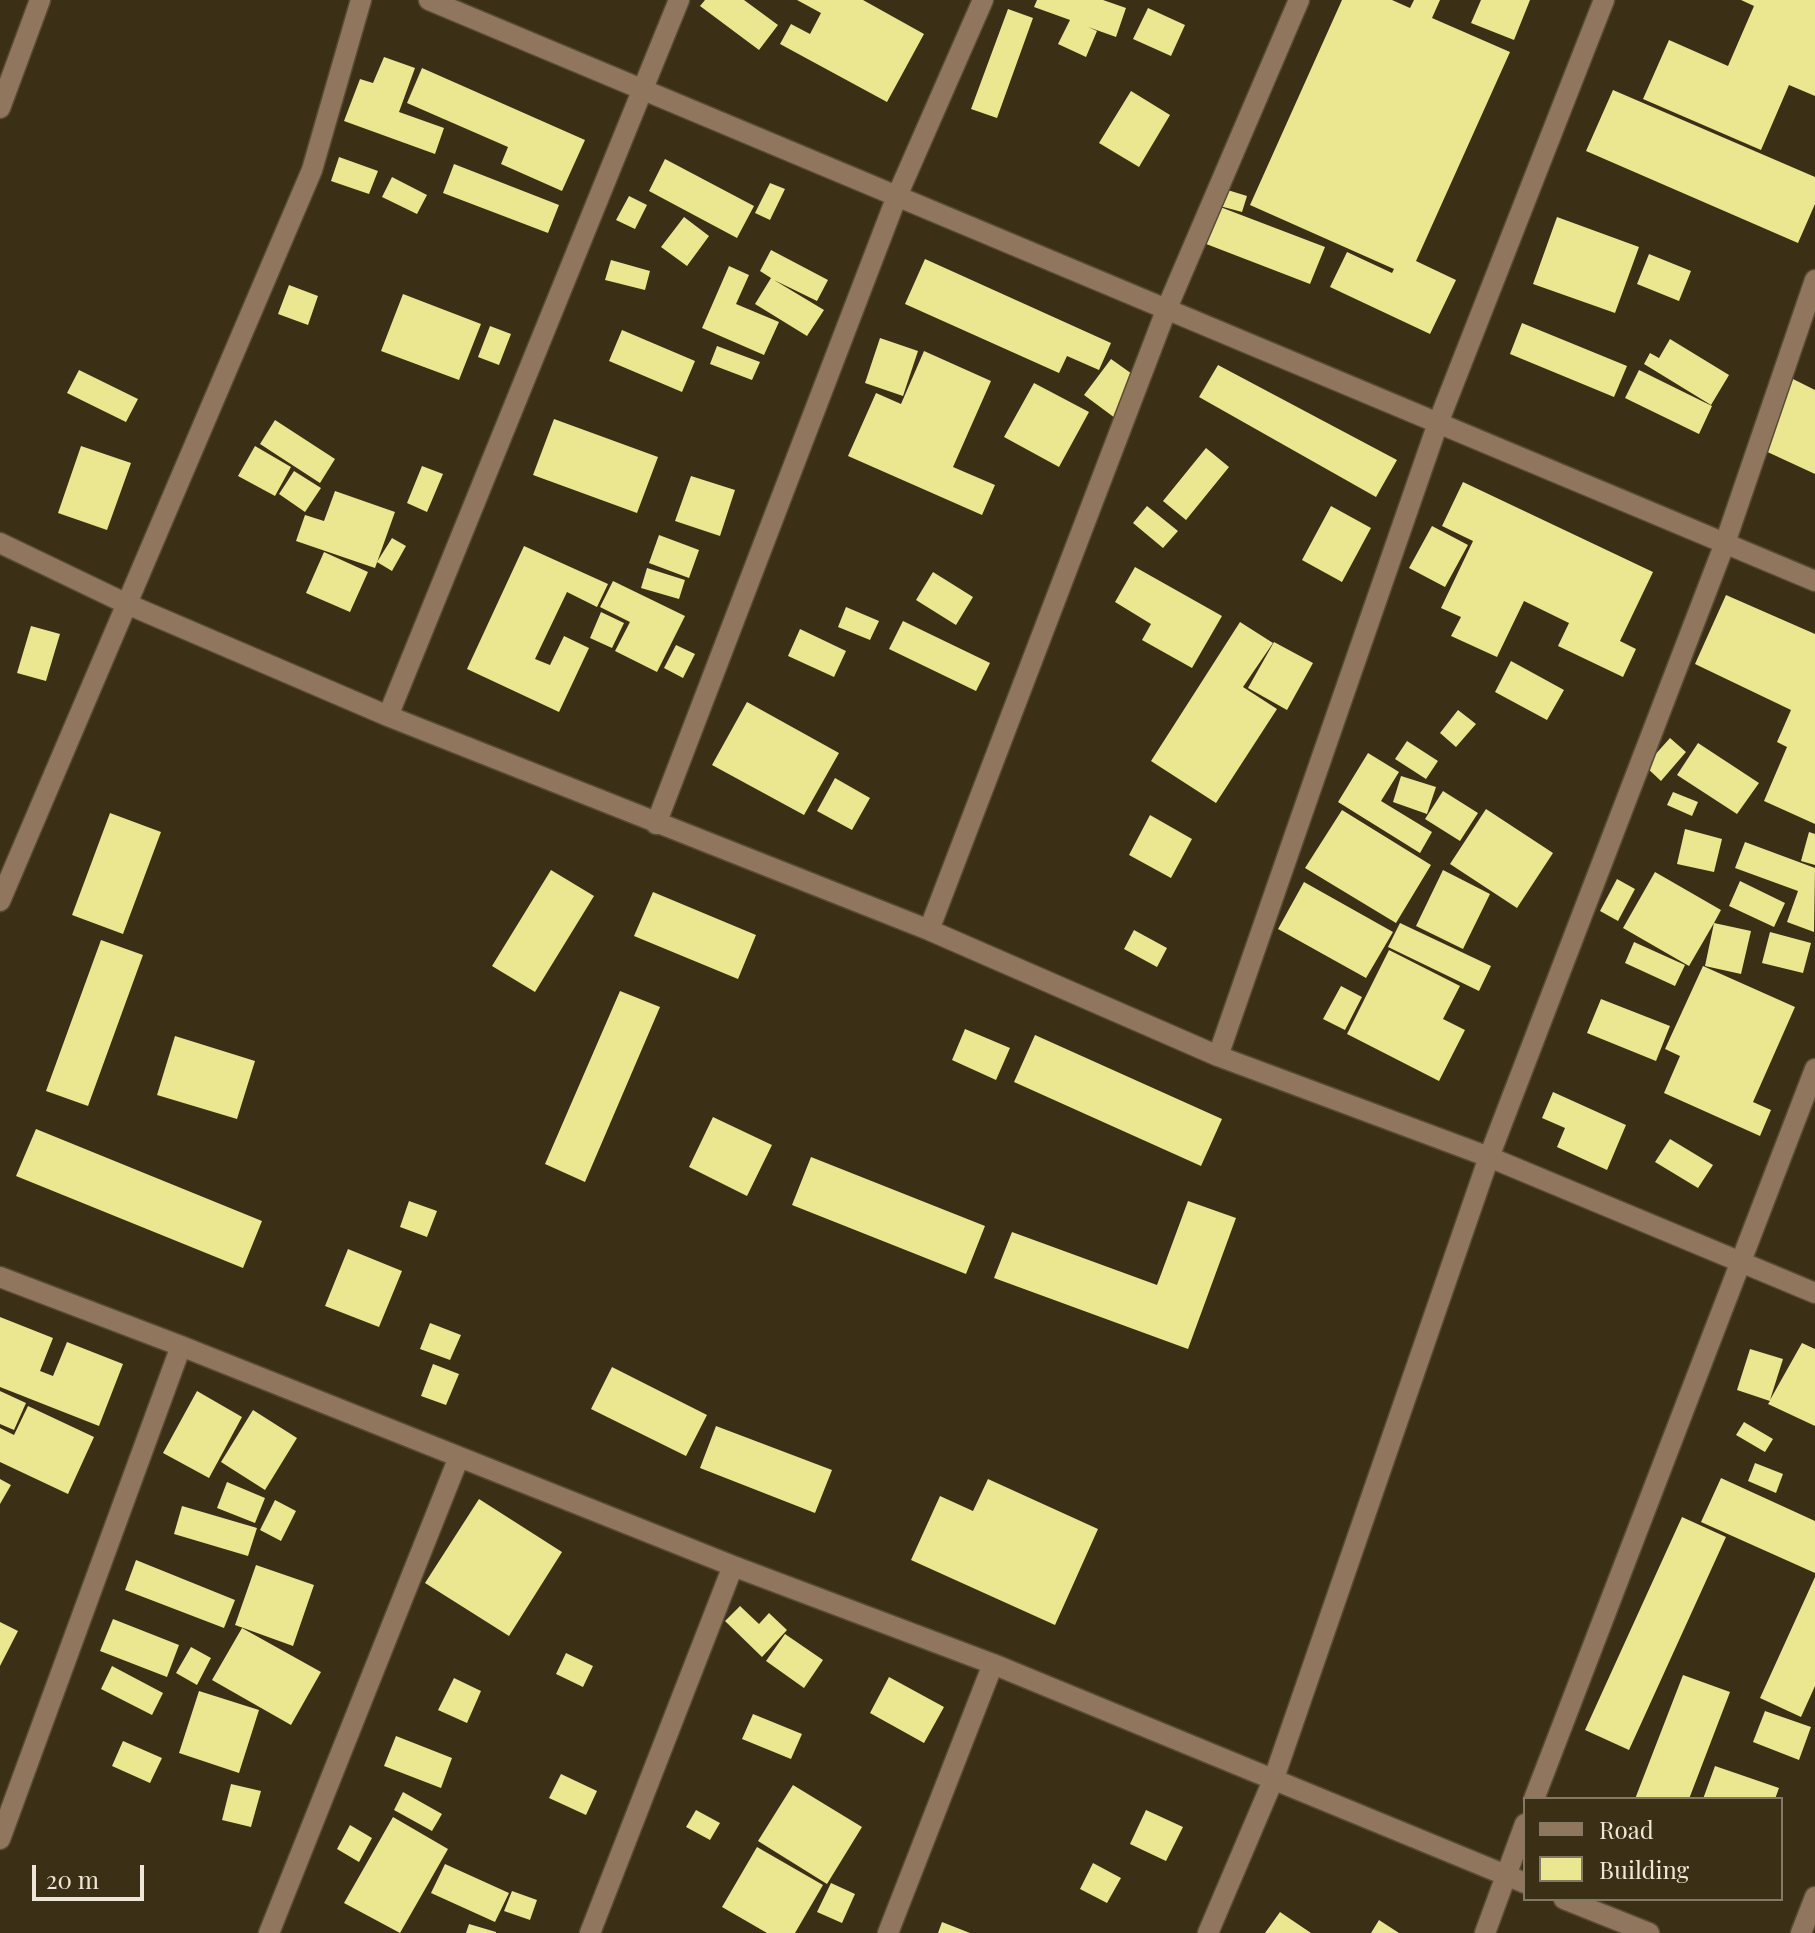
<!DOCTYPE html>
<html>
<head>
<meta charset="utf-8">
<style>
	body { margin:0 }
	#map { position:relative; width:1815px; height:1933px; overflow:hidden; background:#3b2f16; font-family:"Playfair Display",serif }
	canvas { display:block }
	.legend { position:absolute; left:1523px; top:1797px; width:260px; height:104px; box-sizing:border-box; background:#3b2f16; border:2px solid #837964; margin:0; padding:10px 14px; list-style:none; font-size:24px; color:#eee7d8 }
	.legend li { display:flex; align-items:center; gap:16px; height:40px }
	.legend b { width:40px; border:2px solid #837964 }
	.scale { position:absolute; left:32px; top:1865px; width:112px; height:36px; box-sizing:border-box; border:4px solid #eee7d8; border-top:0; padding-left:10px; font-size:24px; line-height:28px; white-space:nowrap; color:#eee7d8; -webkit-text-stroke:6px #3b2f16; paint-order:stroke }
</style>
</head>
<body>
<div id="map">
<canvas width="1815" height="1933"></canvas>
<ul class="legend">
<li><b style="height:10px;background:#91765e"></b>Road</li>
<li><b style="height:22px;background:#ebe690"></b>Building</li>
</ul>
<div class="scale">20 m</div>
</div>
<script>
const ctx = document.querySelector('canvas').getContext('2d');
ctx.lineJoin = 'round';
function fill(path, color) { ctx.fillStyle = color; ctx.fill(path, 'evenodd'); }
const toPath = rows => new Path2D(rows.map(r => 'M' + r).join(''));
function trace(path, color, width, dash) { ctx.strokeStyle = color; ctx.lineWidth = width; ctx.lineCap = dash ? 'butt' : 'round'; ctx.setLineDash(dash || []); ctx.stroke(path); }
fill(toPath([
	[705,0,744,0,778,25,759,50,700,6],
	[797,0,863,0,924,34,887,102,780,44,791,24,810,34,821,13],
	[1037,0,1103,0,1126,8,1116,37,1088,27,1097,31,1086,57,1058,44,1070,20,1034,7],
	[1342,0,1392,0,1410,8,1414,0,1440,0,1432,18,1510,52,1416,261,1456,280,1430,334,1330,287,1347,252,1392,273,1394,269,1250,205],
	[1481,0,1530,0,1514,40,1471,23],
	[1741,0,1815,0,1815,96,1789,85,1761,150,1643,99,1669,40,1728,66,1754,6],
	[1148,8,1185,25,1171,56,1133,39],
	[1008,9,1033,18,997,118,971,109],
	[384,57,415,68,399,112,444,128,435,154,344,121,360,79,373,83],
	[422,68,585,140,562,191,501,164,508,147,407,103],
	[1613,90,1815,177,1815,204,1798,243,1586,151],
	[1131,91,1170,115,1139,167,1099,143],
	[339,157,378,171,369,194,331,181],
	[665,159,754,206,737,238,649,191],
	[454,164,559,205,548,233,443,193],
	[392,177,427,195,417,214,382,197],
	[770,183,785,189,770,220,755,213],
	[1221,188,1247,196,1242,212,1216,205],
	[629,196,647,205,635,229,616,220],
	[1215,205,1325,247,1310,284,1201,242],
	[684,217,709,236,687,266,661,247],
	[1557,217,1639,247,1615,313,1533,284],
	[771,250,828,280,817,301,774,280,824,310,807,336,755,304,771,278,760,271],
	[1649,254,1691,271,1679,301,1637,284],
	[925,259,1111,343,1099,370,1067,356,1059,373,905,304],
	[611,260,650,271,645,290,605,280],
	[729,266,749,275,736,304,779,322,764,355,702,328],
	[289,285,318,296,308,325,278,314],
	[403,294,481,324,459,380,381,351],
	[1522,323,1627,366,1614,397,1510,354],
	[490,326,511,334,499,365,478,357],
	[622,330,695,361,682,392,609,361],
	[880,338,918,351,903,396,865,383],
	[1670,339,1729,375,1711,405,1644,364,1650,353,1659,358],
	[717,346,760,362,752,380,710,364],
	[924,351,991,381,953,467,995,485,982,515,848,456,876,393,901,404],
	[1111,359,1142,381,1115,418,1084,395],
	[1218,365,1397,460,1376,497,1199,397],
	[79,370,138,399,126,422,67,393],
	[1639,370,1712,406,1699,434,1625,398],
	[1793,379,1815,390,1815,474,1761,449],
	[1034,383,1089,412,1059,467,1004,437],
	[554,419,658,457,637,513,533,475],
	[275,420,335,459,320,483,260,444],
	[81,446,131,463,107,530,58,513],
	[255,446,291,467,275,496,238,476],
	[1206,448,1229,467,1186,520,1163,501],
	[422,466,443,474,427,512,407,503],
	[294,471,321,488,305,512,279,494],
	[691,476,735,490,720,536,675,521],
	[1463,482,1653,572,1620,641,1636,649,1623,677,1558,646,1569,623,1524,601,1497,657,1451,636,1461,617,1441,608,1473,541,1442,526],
	[335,491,395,512,375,568,296,541,305,515,324,521],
	[1147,506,1178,531,1163,548,1133,523],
	[1331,506,1371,528,1342,582,1302,560],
	[1432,526,1468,545,1445,587,1409,568],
	[659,535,699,550,689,578,649,563],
	[392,538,406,546,392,571,377,562],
	[524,546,608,584,597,607,567,592,535,659,550,665,564,636,589,648,559,712,467,669],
	[324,552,368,572,350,612,306,593],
	[1135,567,1222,616,1192,668,1142,640,1151,624,1115,602],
	[647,568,685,580,679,599,641,588],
	[933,572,973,597,956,625,916,600],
	[613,581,685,616,657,672,615,651,630,622,600,607],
	[1726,595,1815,634,1815,824,1764,801,1787,747,1777,742,1791,710,1695,664],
	[846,607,879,621,870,640,838,627],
	[601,612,624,623,612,648,590,638],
	[903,621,990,663,976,691,889,649],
	[1240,622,1273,643,1243,687,1277,709,1216,803,1151,761],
	[31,626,60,634,46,681,17,673],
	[800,629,846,651,834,677,788,656],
	[1274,642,1313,663,1287,710,1248,688],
	[676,645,695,654,683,678,664,668],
	[1511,661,1564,690,1547,720,1495,692],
	[747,702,839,753,804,815,712,765],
	[1458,710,1476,724,1456,747,1440,733],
	[1670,738,1686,752,1661,781,1645,766],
	[1407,741,1438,761,1426,779,1395,759],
	[1698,743,1759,783,1737,814,1677,775],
	[1368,753,1399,772,1381,801,1432,832,1420,853,1338,802],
	[1401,776,1436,787,1427,814,1393,802],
	[835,778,870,798,852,830,817,811],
	[1443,791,1478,813,1460,841,1425,819],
	[1673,792,1698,802,1692,816,1667,805],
	[1486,809,1553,853,1517,908,1450,864],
	[1342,810,1431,865,1396,923,1305,868],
	[110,813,161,832,123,934,72,915],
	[1150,815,1192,839,1171,878,1129,855],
	[1685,829,1722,839,1714,872,1677,864],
	[1809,832,1815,834,1815,865,1801,861],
	[1745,842,1815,868,1814,932,1787,922,1798,891,1735,868],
	[551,870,594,896,535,992,492,966],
	[1443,870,1490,894,1463,949,1416,926],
	[1655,872,1721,910,1714,923,1751,931,1741,974,1705,966,1714,923,1689,966,1623,928],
	[1617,879,1635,889,1618,921,1600,911],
	[1740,881,1785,903,1774,927,1729,906],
	[1304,882,1393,932,1366,978,1278,929],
	[653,892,756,935,738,979,634,936],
	[1400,923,1491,966,1479,991,1388,947],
	[1134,930,1167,948,1157,967,1124,949],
	[1770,932,1811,943,1803,973,1762,963],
	[101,940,143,955,88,1106,46,1091],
	[1634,942,1685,965,1675,986,1625,963],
	[1389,950,1460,986,1443,1019,1465,1030,1439,1081,1347,1034],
	[1703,966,1795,1007,1753,1102,1771,1110,1760,1136,1664,1093,1680,1056,1665,1049],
	[1341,986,1362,997,1345,1030,1323,1019],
	[620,991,660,1007,585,1182,545,1164],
	[1601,999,1670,1026,1656,1061,1587,1033],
	[965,1029,1010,1048,996,1080,952,1060],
	[1035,1035,1222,1119,1201,1166,1014,1082],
	[175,1036,255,1061,237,1119,157,1095],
	[1553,1092,1626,1125,1607,1170,1557,1147,1565,1128,1542,1118],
	[713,1117,772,1145,747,1196,689,1167],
	[36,1129,262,1221,243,1268,16,1176],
	[1670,1139,1713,1165,1698,1188,1655,1162],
	[811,1157,985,1226,966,1274,792,1205],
	[409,1201,437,1211,427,1237,400,1227],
	[1188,1201,1236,1218,1188,1349,994,1278,1012,1232,1157,1285],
	[348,1249,402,1271,379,1327,325,1306],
	[0,1317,53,1338,40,1371,53,1376,67,1342,123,1364,99,1426,0,1387],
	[430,1323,461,1335,450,1360,420,1349],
	[1802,1343,1815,1349,1815,1426,1768,1404,1770,1401,1737,1390,1750,1349,1783,1359,1770,1400],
	[433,1364,459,1374,446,1405,421,1396],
	[612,1367,707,1415,686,1456,591,1409],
	[0,1391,26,1403,14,1430,0,1424],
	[197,1391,242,1417,209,1478,163,1453],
	[28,1406,94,1437,68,1494,0,1462,0,1428,14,1435],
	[253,1410,297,1438,265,1490,221,1462],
	[1744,1422,1773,1439,1765,1452,1736,1435],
	[716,1426,832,1470,815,1513,700,1468],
	[1755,1463,1783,1474,1776,1493,1748,1481],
	[1721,1478,1815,1521,1815,1573,1701,1522],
	[0,1479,11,1485,0,1504],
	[988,1479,1098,1529,1055,1625,911,1560,940,1496,973,1511],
	[227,1482,265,1498,255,1523,217,1508],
	[479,1499,562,1552,509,1636,425,1583],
	[275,1500,296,1511,281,1541,260,1530],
	[182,1506,257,1528,248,1556,174,1534],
	[1682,1517,1726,1537,1629,1750,1585,1730],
	[136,1560,235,1600,224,1628,125,1590],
	[256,1565,314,1585,293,1646,235,1625],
	[1815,1577,1815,1686,1801,1717,1760,1698],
	[740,1606,759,1624,769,1613,787,1630,762,1657,725,1621],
	[113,1619,179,1645,167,1677,100,1651],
	[0,1622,18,1631,0,1666],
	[242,1628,321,1672,291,1725,212,1680],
	[785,1634,823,1660,804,1688,766,1661],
	[191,1647,211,1658,197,1685,176,1673],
	[566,1653,593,1666,583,1687,556,1674],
	[112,1666,163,1693,152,1715,101,1689],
	[1683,1675,1730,1692,1689,1799,1635,1799],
	[889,1677,944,1707,924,1743,870,1713],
	[454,1678,481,1691,467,1723,438,1710],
	[199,1691,259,1710,239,1773,179,1753],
	[1765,1711,1811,1727,1799,1760,1753,1742],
	[753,1714,802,1734,791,1759,742,1739],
	[396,1736,452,1758,441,1788,384,1766],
	[123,1741,162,1758,150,1783,112,1766],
	[1715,1766,1779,1788,1775,1799,1703,1799],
	[561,1774,597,1791,586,1815,549,1798],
	[231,1784,261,1791,251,1827,222,1820],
	[793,1785,862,1827,827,1884,758,1841],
	[403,1792,442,1814,432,1831,394,1810],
	[696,1810,720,1823,710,1840,686,1827],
	[1146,1810,1183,1827,1166,1861,1130,1844],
	[393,1817,448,1849,400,1933,344,1903],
	[350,1825,372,1838,359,1862,337,1849],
	[757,1847,823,1885,795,1933,767,1933,722,1907],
	[1093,1863,1121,1878,1107,1903,1080,1889],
	[445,1864,509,1893,495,1922,431,1893],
	[831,1883,855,1894,842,1923,817,1912],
	[512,1891,537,1900,530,1920,504,1911],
	[1280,1912,1311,1933,1265,1933],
	[1379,1920,1399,1933,1371,1933],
	[942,1922,970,1933,938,1933],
	[469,1924,496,1932,496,1933,466,1933]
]), '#ebe690');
const minor = toPath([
	[429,0,1815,581],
	[0,108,40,0],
	[0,543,127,604,388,716,929,930,1218,1056,1489,1157,1815,1293],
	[388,716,679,0],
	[656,824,897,196,983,0],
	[0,901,312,170,361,0],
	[929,930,1167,308,1299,0],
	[1218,1056,1438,423,1604,0],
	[0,1277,181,1346,733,1566,993,1664,1525,1883],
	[1534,1799,1815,1069],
	[0,1839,181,1346],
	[1564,1899,1649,1933],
	[269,1933,459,1457],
	[590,1933,733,1566],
	[888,1933,993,1664],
	[1208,1933,1274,1778,1489,1157,1725,543,1815,280],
	[1485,1933,1525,1824],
	[1801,1933,1815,1897]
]);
trace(minor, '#584c35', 23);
trace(minor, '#91765e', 20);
</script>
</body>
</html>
